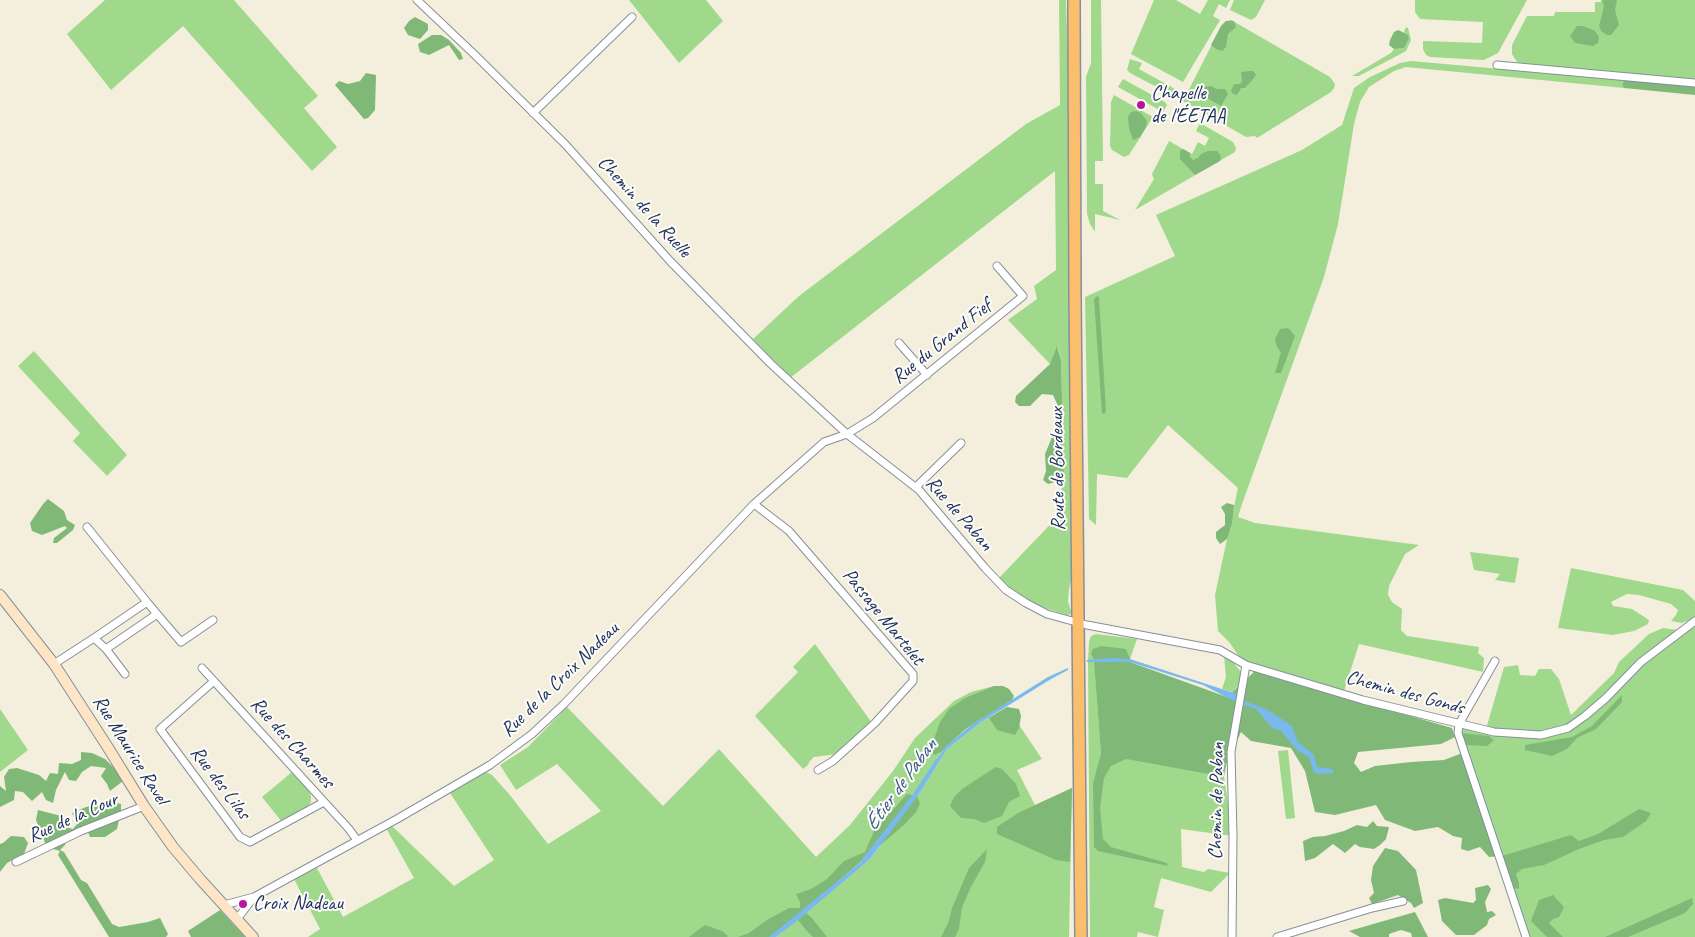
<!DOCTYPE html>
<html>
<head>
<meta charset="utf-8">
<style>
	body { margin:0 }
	canvas { display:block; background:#f3efdc }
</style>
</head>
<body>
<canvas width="1695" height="937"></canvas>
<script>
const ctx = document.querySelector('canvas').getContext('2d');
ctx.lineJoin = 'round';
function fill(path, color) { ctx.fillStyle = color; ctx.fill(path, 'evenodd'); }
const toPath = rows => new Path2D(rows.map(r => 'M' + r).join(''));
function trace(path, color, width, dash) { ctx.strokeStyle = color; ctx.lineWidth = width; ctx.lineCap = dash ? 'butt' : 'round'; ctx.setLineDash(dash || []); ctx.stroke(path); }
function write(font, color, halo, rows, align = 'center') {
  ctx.font = font + ' Caveat,sans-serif'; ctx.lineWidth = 4; ctx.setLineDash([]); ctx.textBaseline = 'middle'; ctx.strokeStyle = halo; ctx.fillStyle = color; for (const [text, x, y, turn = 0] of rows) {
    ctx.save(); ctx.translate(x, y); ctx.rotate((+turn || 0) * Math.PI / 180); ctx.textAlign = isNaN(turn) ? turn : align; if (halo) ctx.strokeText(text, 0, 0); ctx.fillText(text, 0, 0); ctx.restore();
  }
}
fill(toPath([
	[105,0,234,0,318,96,304,108,337,147,312,171,183,26,111,90,67,34],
	[629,0,706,0,723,21,679,63],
	[1059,0,1066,0,1069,94,1073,572,1069,589,1068,601,1071,611,1071,614,1067,615,1035,605,1019,596,999,578,1063,511,1061,479,1064,474,1061,360,1058,347,1050,364,1008,320,1037,299,1034,286,1056,270,1055,171,790,378,753,339,799,296,1026,124,1060,105],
	[1091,0,1101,0,1103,161,1095,161,1095,184,1103,184,1103,211,1120,220,1095,214,1095,232,1090,224,1087,214,1086,77,1091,63],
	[1154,0,1176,0,1200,14,1208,0,1230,0,1226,8,1219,4,1213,16,1220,20,1183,82,1131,54],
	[1234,0,1265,0,1256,17,1251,20,1230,10],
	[1415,0,1527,0,1498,53,1484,60,1430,57,1426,55,1423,49,1423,41,1482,43,1483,22,1420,19,1415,12],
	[1601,0,1695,0,1695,80,1524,65,1517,62,1512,54,1512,45,1527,16,1554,16,1555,12,1595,12,1595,2,1601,2],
	[1231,20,1330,77,1335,84,1334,88,1331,92,1257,138,1255,136,1246,137,1183,101,1222,25,1226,21],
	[1406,27,1408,28,1411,40,1406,51,1359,76,1352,76,1391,53,1394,49,1404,48,1407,34,1404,32],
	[1130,59,1142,63,1139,69,1175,89,1172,95,1130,73,1127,70],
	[1411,61,1625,80,1622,84,1624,88,1406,67,1394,71,1369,87,1360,102,1354,124,1338,224,1324,277,1242,504,1238,517,1255,523,1419,545,1405,554,1389,586,1388,595,1392,602,1402,609,1401,630,1407,636,1479,647,1478,653,1484,658,1483,672,1359,644,1343,694,1243,662,1229,642,1218,631,1215,595,1238,488,1168,425,1127,478,1097,474,1096,525,1089,519,1085,297,1175,256,1156,215,1302,150,1342,125,1354,88,1370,77,1400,63],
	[1123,79,1165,102,1167,105,1163,112,1118,87],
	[1114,95,1153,117,1129,155,1124,157,1112,150,1110,146,1111,102],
	[1200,123,1233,142,1236,148,1235,152,1135,210,1154,179,1152,174,1169,141,1192,154,1198,142,1205,146,1209,138,1196,131],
	[34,351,127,455,107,476,73,441,80,433,18,366],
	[1470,552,1519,558,1515,583,1495,580,1500,574,1474,570],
	[1571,568,1683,590,1695,601,1695,618,1682,623,1671,621,1676,615,1678,610,1671,604,1639,595,1627,594,1611,602,1613,606,1632,609,1649,620,1648,624,1634,631,1613,635,1558,628],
	[1695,621,1695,937,1530,937,1458,733,1459,724,1504,736,1541,735,1541,734,1486,729,1504,667,1518,665,1520,675,1535,676,1539,669,1551,669,1559,679,1571,715,1614,673,1619,662,1649,634,1663,628,1678,630,1641,662,1602,701],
	[1096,634,1137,639,1130,659,1094,659,1101,754,1224,777,1233,836,1181,829,1182,867,1204,872,1208,869,1230,873,1211,892,1161,878,1154,907,1164,910,1158,937,1138,932,1137,937,1090,937,1088,661,1089,642,1091,636],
	[815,644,872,723,838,754,814,757,810,761,808,765,803,769,755,716,798,672,793,667],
	[1224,655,1233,662,1241,672,1242,682,1232,692,1222,689,1226,677],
	[994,686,1006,705,973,724,946,746,916,792,865,858,772,937,308,937,320,929,294,879,317,868,343,917,414,878,386,828,391,825,454,886,494,860,450,793,486,772,492,775,509,794,548,844,601,811,557,764,516,790,500,765,528,747,567,707,663,806,719,749,816,857,850,825,893,771,915,738,954,701,971,692],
	[1007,707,1042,759,1017,770,1035,805,1072,788,1069,937,776,937,870,859,919,794,947,749,980,723],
	[0,709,28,750,0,772],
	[1288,750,1295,818,1286,819,1278,751],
	[292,772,309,791,311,796,311,802,308,807,282,822,262,797]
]), '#a0d98b');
fill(toPath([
	[1602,0,1617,0,1615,10,1619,25,1611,35,1607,35,1601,31,1599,26,1604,6],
	[415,17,428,24,428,30,420,39,408,35,404,28,409,21],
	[1226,21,1234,21,1236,27,1228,34,1226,47,1222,51,1216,49,1211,45,1221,26],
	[1577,26,1583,26,1595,31,1599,37,1598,43,1593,46,1575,43,1570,36],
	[1398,30,1407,34,1409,38,1404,48,1394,49,1389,45,1390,40,1394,32],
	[432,35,441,35,449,40,461,53,463,59,459,60,449,45,429,55,420,52,418,44],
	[1249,71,1253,71,1256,74,1254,78,1245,88,1241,88,1237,95,1233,94,1231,91,1234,84,1240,84,1242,81,1241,72],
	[366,73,376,75,375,110,368,118,364,119,335,85,339,81,348,84,360,81],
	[1625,80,1695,85,1695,95,1624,88,1622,84],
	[1211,86,1217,89,1225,89,1228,94,1221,106,1202,95,1203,87],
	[1136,111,1141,113,1147,121,1146,127,1140,137,1133,140,1129,128,1128,117,1131,112],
	[1183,149,1190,153,1190,157,1193,160,1198,158,1201,154,1208,151,1217,151,1221,156,1220,161,1195,175,1180,159,1180,151],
	[1097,296,1099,297,1106,411,1104,414,1102,413,1094,299],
	[1288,328,1295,336,1281,373,1275,373,1281,352,1277,347,1275,339,1280,329],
	[1057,346,1061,360,1064,474,1059,481,1048,484,1043,480,1046,471,1045,454,1055,430,1058,406,1053,395,1042,394,1030,406,1019,406,1015,402,1016,396,1050,364],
	[48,499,64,511,67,520,75,525,73,530,57,543,53,543,54,538,67,528,65,526,42,535,32,531,30,523,43,504],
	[1227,503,1234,505,1232,523,1227,539,1220,544,1216,538,1216,532,1225,525,1225,514,1221,507],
	[1102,646,1126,649,1130,659,1094,659,1091,654,1093,649],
	[1094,662,1130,662,1227,697,1255,671,1452,728,1455,737,1441,744,1358,752,1354,763,1361,772,1375,766,1411,762,1444,760,1465,752,1502,856,1571,835,1579,841,1598,834,1639,809,1651,813,1646,821,1623,837,1604,840,1579,849,1544,865,1522,869,1516,874,1519,883,1519,889,1513,888,1502,856,1489,857,1480,847,1468,851,1461,849,1462,838,1453,836,1438,827,1415,831,1385,820,1376,805,1335,815,1315,812,1305,771,1291,748,1251,741,1241,732,1226,765,1224,777,1126,759,1111,766,1104,778,1100,808,1103,839,1111,847,1167,863,1168,866,1098,851,1094,847,1093,783,1101,754],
	[994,686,1003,686,1009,689,1014,696,1012,700,965,729,941,752,935,755,932,752,932,745,940,722,949,709,965,698],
	[1622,695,1622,702,1596,729,1577,738,1567,749,1552,756,1525,750,1525,745,1572,737,1592,726],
	[1007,707,1019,709,1021,716,1019,728,1015,735,997,730,989,718],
	[1461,733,1489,736,1494,740,1487,746,1465,745],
	[81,752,92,753,105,759,115,769,122,773,123,781,110,791,107,784,101,776,106,768,91,766,82,772,76,781,69,780,65,772,56,790,53,803,46,800,42,792,32,801,23,792,15,791,14,800,0,807,0,786,6,791,4,777,9,769,17,768,39,775,46,781,50,773,58,774,59,763,72,764,81,760],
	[996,767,1002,769,1016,784,1020,796,1009,802,1002,816,984,823,974,819,961,818,950,806,954,797,962,789],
	[1072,788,1070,862,1056,860,997,834,997,827,1018,813],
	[907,794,917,796,920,804,916,812,905,824,773,937,738,937,749,933,767,920,789,908,800,908,800,902,796,894,811,889,827,879,844,861,865,852,874,831],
	[112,802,121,804,121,811,117,829,105,837,90,837,88,832,81,831,66,838,65,845,60,850,64,852,81,880,87,883,112,924,119,927,148,922,160,918,168,934,166,937,109,937,58,855,60,851,53,849,45,843,36,820,38,810,61,816,61,826,73,829,77,824,72,813,86,807],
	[1373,821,1377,826,1389,827,1386,839,1380,845,1374,849,1360,847,1355,844,1345,853,1333,844,1315,858,1305,861,1303,841,1313,837,1325,836,1344,831,1357,825,1367,827],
	[11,836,24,837,28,843,24,854,7,863,0,872,0,844,3,843],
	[1385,848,1398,851,1416,870,1423,903,1414,908,1411,903,1398,895,1372,904,1369,898,1374,893,1371,880,1373,866],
	[987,849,985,862,971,887,962,907,959,929,955,937,941,937,949,921,952,908,969,868],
	[1488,885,1491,889,1485,902,1487,912,1492,911,1496,915,1489,919,1487,925,1474,935,1456,935,1442,921,1438,900,1445,898,1473,903,1476,900,1475,888],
	[1553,895,1564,907,1559,917,1553,919,1549,923,1563,937,1547,937,1531,921,1539,900],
	[1692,898,1693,904,1685,913,1628,937,1605,937],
	[220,910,245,937,191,937,188,931],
	[1415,912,1428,937,1412,937,1411,933,1401,930,1389,934,1389,937,1360,937,1349,931],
	[806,913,811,917,827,937,813,937,806,930,798,920],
	[705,925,722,931,728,936,727,937,689,937]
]), '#80b977');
fill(toPath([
	[1094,659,1130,659,1240,695,1239,699,1268,710,1292,726,1298,742,1314,755,1317,767,1332,769,1334,773,1318,774,1316,773,1313,770,1309,757,1297,750,1281,731,1272,728,1256,709,1238,703,1203,685,1130,662,1094,662],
	[1068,668,1068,670,1051,679,980,723,947,749,919,794,870,859,798,920,776,937,769,937,866,858,908,803,946,746,973,724,1048,677]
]), '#79b9ed');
trace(toPath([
	[1088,661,1117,659,1122,660],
	[863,860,914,795,937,760]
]), '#79b9ed', 2.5);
const street = toPath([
	[417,0,475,55,565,144,670,261,771,364,847,434,919,490,985,568,1006,590,1026,603,1047,614,1087,625,1220,650,1246,665,1363,700,1494,732,1541,735,1568,728,1585,716,1606,698,1641,662,1695,621],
	[1497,65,1695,83],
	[533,113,632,17],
	[899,343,927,375],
	[916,487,961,443],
	[754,504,789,531,913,674,913,681,875,723,833,761,818,770],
	[87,527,147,602],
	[157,614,181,642,213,620],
	[106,649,125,674],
	[1495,661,1459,724,1458,733,1526,937],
	[54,664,94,638,103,632,147,602,157,614,106,649,94,638],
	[202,668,349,829,357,840],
	[214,681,160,729,240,837,250,842,324,802],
	[16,862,81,831,144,806],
	[254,897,397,819,490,765,532,734,564,704,754,504,824,442,847,434,873,418,1023,296,997,266],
	[224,905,254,897,237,919],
	[1232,937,1233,836,1231,752,1246,665],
	[1277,937,1372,908,1403,901]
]);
const secondary = toPath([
	[0,595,54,664,107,746,144,806,173,847,200,879,253,937]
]);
const primary = toPath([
	[1074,0,1075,295,1081,937]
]);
trace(street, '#878f9d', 9);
trace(secondary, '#878f9d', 12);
trace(primary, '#878f9d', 14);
trace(street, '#fff', 7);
trace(secondary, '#fde5c5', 10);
trace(primary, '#fabe6d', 11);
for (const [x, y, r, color] of [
	[1141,105,5,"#b5179e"],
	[243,904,5,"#b5179e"]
]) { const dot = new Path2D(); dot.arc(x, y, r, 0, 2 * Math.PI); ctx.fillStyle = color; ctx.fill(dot); trace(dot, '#fdfcf7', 2); }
write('20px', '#1b2f5e', '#fdfcf7', [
	["Chapelle",1151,94],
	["de l'ÉETAA",1151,117],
	["Croix Nadeau",253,904]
], 'left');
write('20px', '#1b2f5e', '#fdfcf7', [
	["Chemin de la Ruelle",644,207,48],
	["Rue du Grand Fief",942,342,-39],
	["Route de Bordeaux",1058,469,-91],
	["Rue de Paban",959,514,49],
	["Passage Martelet",883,617,51],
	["Rue de la Croix Nadeau",560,680,-44],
	["Chemin des Gonds",1405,693,15],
	["Rue des Charmes",292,743,48],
	["Rue Maurice Ravel",130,750,58],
	["Rue des Lilas",220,783,53],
	["Chemin de Paban",1217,801,-89],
	["Rue de la Cour",73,818,-24]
]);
write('italic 21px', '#375889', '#fdfcf7', [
	["Étier de Paban",901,785,-54]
]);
</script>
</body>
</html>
